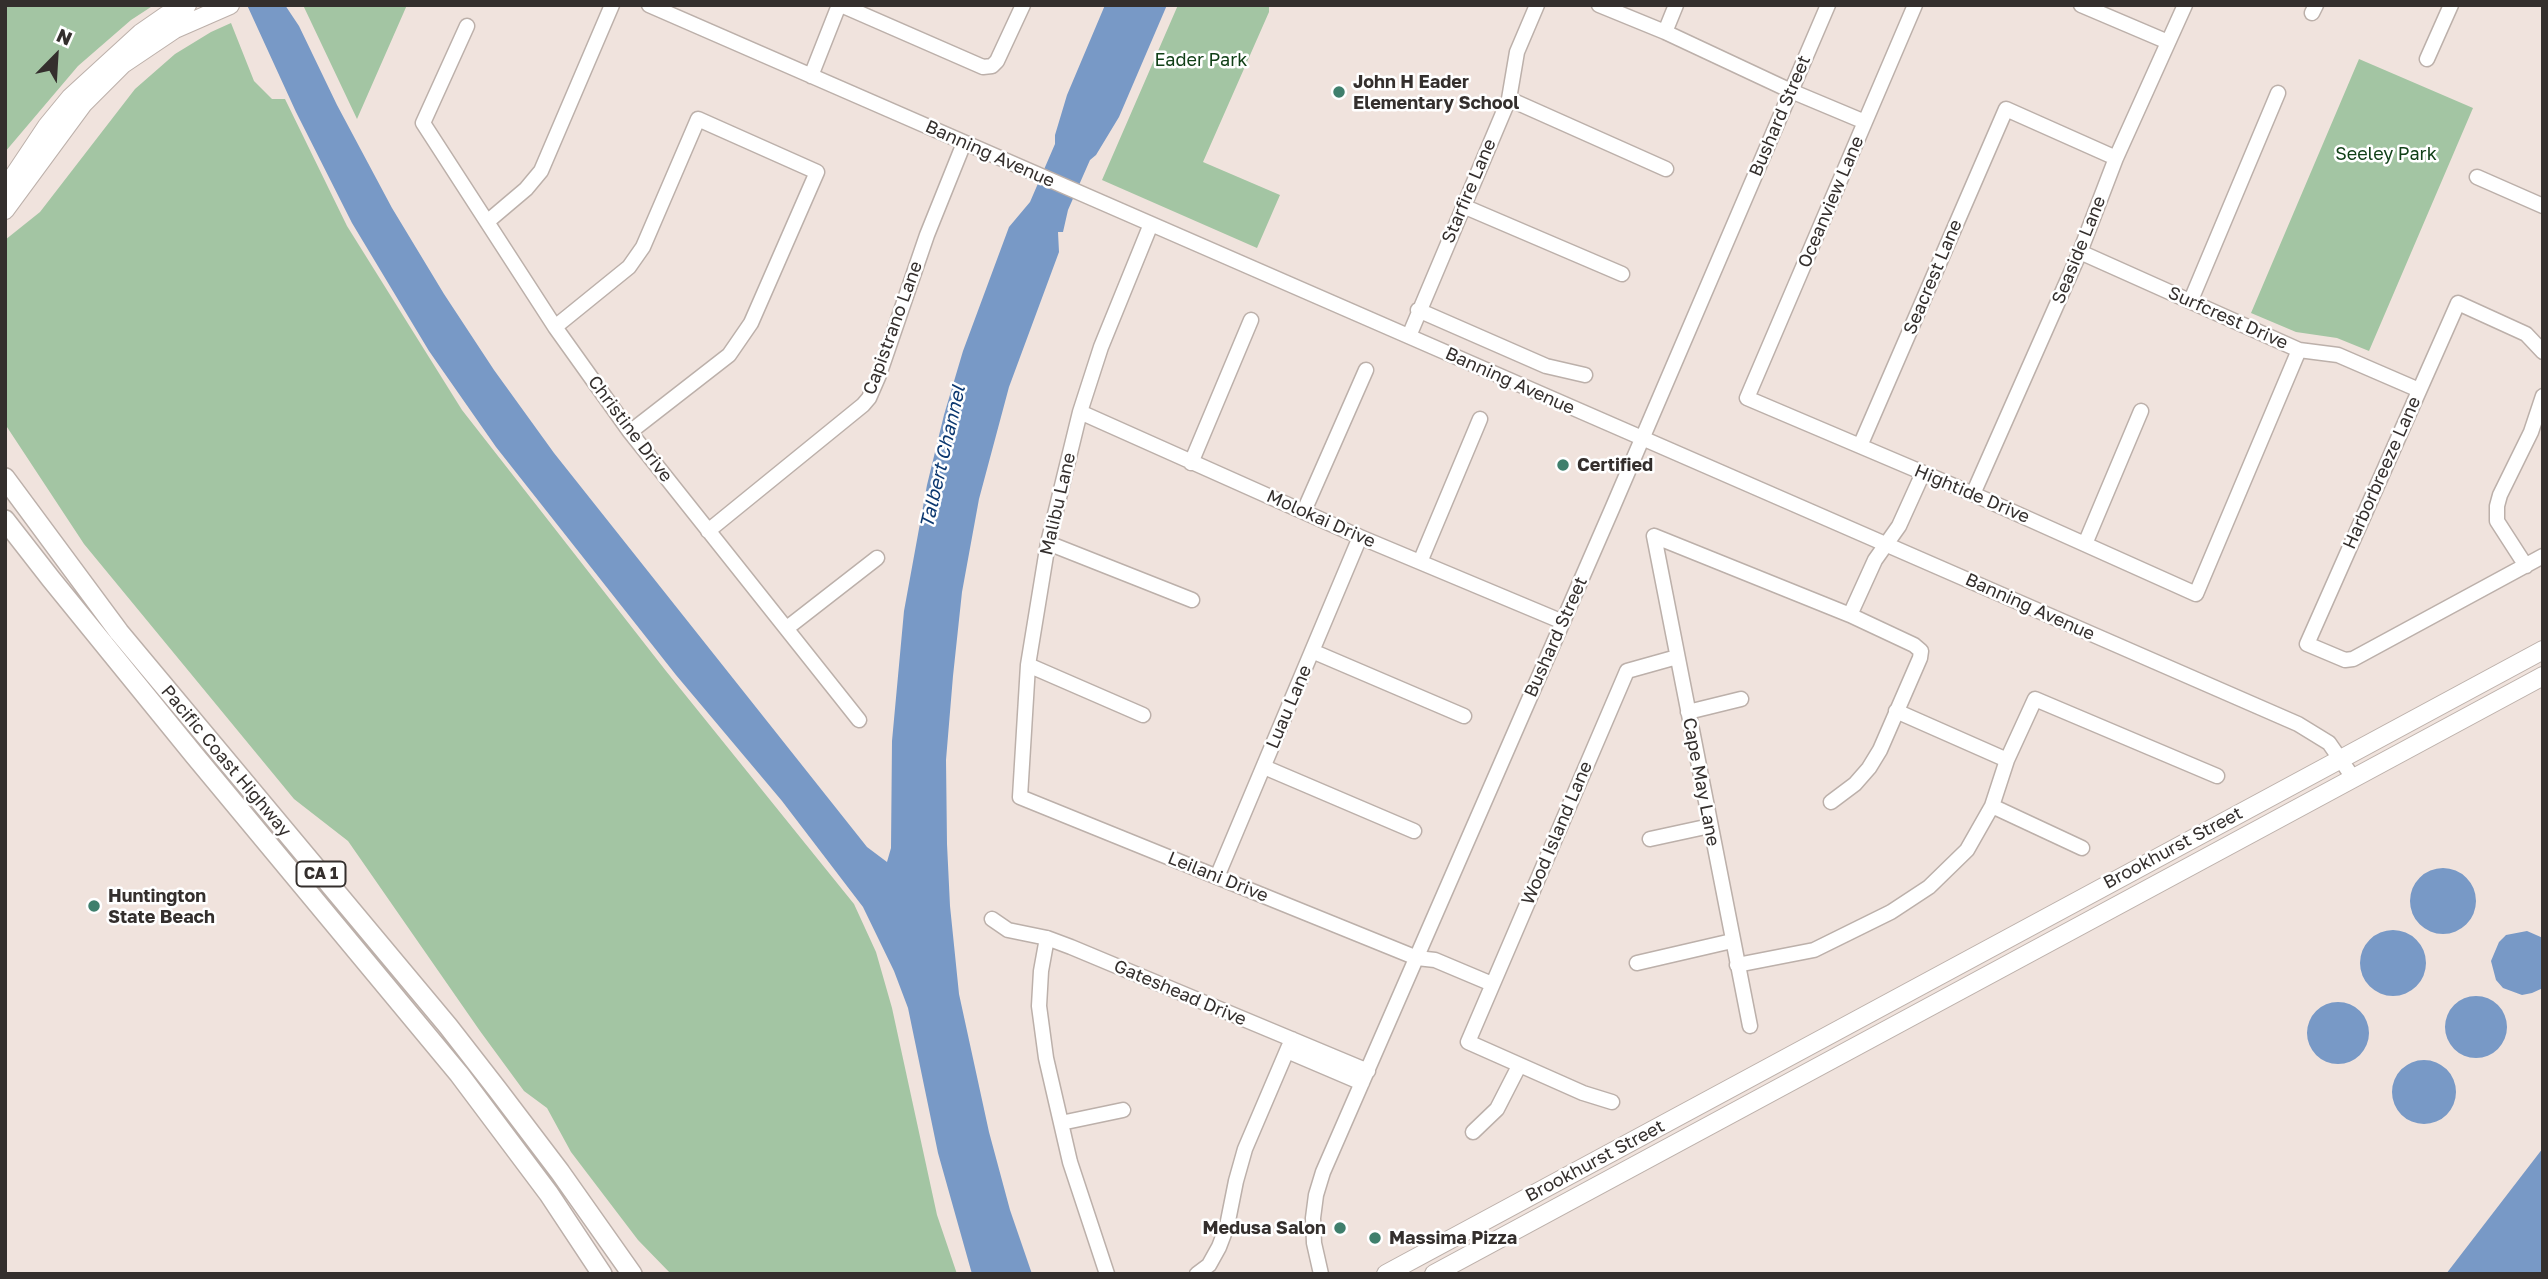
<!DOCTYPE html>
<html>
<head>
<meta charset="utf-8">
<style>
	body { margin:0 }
	#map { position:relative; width:2548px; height:1279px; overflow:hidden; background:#f0e3dd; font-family:"Golos Text",sans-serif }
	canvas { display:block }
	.frame { position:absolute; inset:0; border:7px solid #342f2d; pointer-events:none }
	.north { position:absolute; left:21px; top:21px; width:70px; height:70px; -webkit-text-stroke:5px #fff; paint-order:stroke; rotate:24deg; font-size:19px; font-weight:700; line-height:28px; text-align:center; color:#342f2d }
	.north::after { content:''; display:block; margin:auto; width:24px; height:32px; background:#342f2d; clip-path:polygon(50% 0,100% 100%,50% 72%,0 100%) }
</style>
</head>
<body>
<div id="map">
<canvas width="2548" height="1279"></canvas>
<div class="frame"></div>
<div class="north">N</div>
</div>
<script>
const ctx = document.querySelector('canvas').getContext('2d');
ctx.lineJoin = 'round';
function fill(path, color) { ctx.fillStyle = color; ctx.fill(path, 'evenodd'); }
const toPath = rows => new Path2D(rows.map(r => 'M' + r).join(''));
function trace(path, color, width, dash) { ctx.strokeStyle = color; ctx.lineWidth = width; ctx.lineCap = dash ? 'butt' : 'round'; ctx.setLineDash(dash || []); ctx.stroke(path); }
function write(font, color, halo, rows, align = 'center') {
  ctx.font = font + ' "Golos Text",sans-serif'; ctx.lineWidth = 5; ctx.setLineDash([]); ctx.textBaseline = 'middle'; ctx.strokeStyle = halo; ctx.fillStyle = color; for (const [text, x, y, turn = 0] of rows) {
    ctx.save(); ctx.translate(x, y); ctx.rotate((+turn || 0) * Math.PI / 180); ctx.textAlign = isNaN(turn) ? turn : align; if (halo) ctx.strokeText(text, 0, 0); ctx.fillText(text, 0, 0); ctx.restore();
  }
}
fill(toPath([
	[5,5,154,5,131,20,78,66,5,152],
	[303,5,407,5,357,119],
	[1178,5,1269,5,1269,12,1203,162,1280,195,1257,248,1102,180],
	[231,23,254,81,272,99,285,99,347,226,462,410,666,671,854,904,876,952,892,1008,937,1215,957,1274,671,1274,638,1240,571,1152,547,1108,524,1091,480,1031,348,841,294,799,84,544,5,424,5,240,40,212,135,89,175,54,211,32],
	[2359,59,2473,108,2369,351,2337,338,2296,332,2251,313]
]), '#a3c5a3');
fill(toPath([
	[247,5,285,5,299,26,337,105,392,208,444,294,494,370,554,453,867,847,887,862,891,848,892,741,904,611,927,485,944,415,963,351,1009,227,1030,202,1055,144,1055,135,1067,95,1105,5,1167,5,1119,117,1096,155,1090,160,1068,210,1063,232,1058,232,1059,252,1009,387,979,499,962,592,953,676,946,760,947,844,950,906,959,994,989,1132,1010,1210,1032,1274,972,1274,938,1153,908,1008,894,971,863,907,782,801,676,675,496,447,429,351,352,223,296,112],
	'2410 901a33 33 0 1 1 66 0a33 33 0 1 1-66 0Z',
	'2360 963a33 33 0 1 1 66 0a33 33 0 1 1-66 0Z',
	[2527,931,2543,938,2543,988,2532,993,2522,995,2503,988,2496,980,2491,961,2499,942,2506,935],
	'2445 1027a31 31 0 1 1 62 0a31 31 0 1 1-62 0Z',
	'2307 1033a31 31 0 1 1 62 0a31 31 0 1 1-62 0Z',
	'2392 1092a32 32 0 1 1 64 0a32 32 0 1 1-64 0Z',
	[2543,1148,2543,1274,2446,1274]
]), '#7899c6');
const minor = toPath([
	[649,5,2298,724,2329,743,2354,779],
	[841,5,983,67,992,66,997,61,1023,5],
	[1599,5,1665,32,1791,91,1865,122],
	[1915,5,1747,398,1973,494,2196,594,2299,350],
	[2081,5,2168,42],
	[2312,13,2316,5],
	[467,26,423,123,555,327,630,432,859,720],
	[1665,32,1676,5],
	[2427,59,2451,5],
	[811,76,839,5],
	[1509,99,1666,169],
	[2477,177,2543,206],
	[1463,206,1622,274],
	[487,222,526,189,541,171,612,5],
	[1151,224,1101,347,1080,412,1048,543,1028,665,1020,797,1417,958,1435,960,1492,984],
	[2080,252,2299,350,2338,355,2419,390],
	[2191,300,2278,93],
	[1418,310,1546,366,1585,375],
	[555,327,629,267,643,247,698,119,817,172,751,323,729,355,630,432],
	[1409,336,1509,99,1517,52,1537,5],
	[2543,352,2526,334,2458,303,2307,644,2345,660,2353,659,2543,556],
	[1080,412,1360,537,1563,622],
	[1860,446,2006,109,2116,158],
	[1191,463,1251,320],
	[1973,494,2080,252,2116,158,2185,5],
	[1304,511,1366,370],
	[708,531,863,405,869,398,879,375,927,235,964,143],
	[1654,536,1750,1026],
	[1654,536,1850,615,1914,645,1921,651,1920,658,1880,750,1869,768,1855,784,1831,802],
	[1048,543,1192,600],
	[2085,544,2141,411],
	[1420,562,1480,419],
	[2526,566,2497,521,2497,506,2500,495,2531,432,2543,396],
	[1850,615,1875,560,1899,526,1923,473],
	[787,628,877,558],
	[1312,651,1464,716],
	[1028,665,1143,715],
	[1896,711,2007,760],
	[1688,712,1741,699],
	[1264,767,1414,831],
	[1992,806,2082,848],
	[1650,839,1710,826],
	[1217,877,1360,537],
	[992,919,1008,930,1047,938,1071,947,1368,1071],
	[1047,938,1041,971,1039,1006,1046,1058,1070,1162,1107,1274],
	[1637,963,1732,941],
	[1737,965,1814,950,1891,912,1929,887,1967,850,1992,806,2007,760,2035,699,2217,776],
	[1287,1051,1362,1083],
	[1612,1102,1583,1093,1468,1042,1627,671,1677,657],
	[1061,1123,1123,1110],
	[1473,1132,1497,1109,1519,1066],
	[1197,1274,1209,1265,1219,1247,1227,1226,1236,1181,1245,1149,1292,1039],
	[1321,1274,1314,1243,1313,1218,1316,1195,1323,1172,1612,509,1828,5]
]);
const major = toPath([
	[5,189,47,126,70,98,141,33,167,15,187,5],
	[5,210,83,104,123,64,175,29,230,5],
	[1386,1274,2543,650],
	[1434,1274,2543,676]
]);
const highway = toPath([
	[5,478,119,632,448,1026,497,1089,560,1172,632,1274],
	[5,520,51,579,195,756,459,1074,549,1194,602,1274]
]);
trace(minor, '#bcb0aa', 17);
trace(major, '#bcb0aa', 20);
trace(highway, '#bcb0aa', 22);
trace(minor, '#fff', 14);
trace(major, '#fff', 18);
trace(highway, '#fff', 19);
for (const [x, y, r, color] of [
	[1339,92,7,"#3f7f6c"],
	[1563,465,7,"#3f7f6c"],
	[94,906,7,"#3f7f6c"],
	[1340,1228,7,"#3f7f6c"],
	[1375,1238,7,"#3f7f6c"]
]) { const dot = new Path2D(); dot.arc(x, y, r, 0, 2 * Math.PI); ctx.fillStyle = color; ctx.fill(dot); trace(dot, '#fff', 2.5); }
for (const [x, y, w] of [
	[321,874,49]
]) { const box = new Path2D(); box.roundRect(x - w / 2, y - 12.5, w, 25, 5); ctx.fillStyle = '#fff'; ctx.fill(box); trace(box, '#342f2d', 2); }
write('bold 16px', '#342f2d', null, [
	["CA 1",321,874]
]);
write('18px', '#114017', '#fff', [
	["Eader Park",1201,60],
	["Seeley Park",2386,154]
]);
write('bold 18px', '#342f2d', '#fff', [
	["John H Eader",1353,82],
	["Elementary School",1353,103],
	["Certified",1577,465],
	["Huntington",108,896],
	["State Beach",108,917],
	["Medusa Salon",1326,1228,"right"],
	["Massima Pizza",1389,1238]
], 'left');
write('18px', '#342f2d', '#fff', [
	["Bushard Street",1780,116,-67],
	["Banning Avenue",990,154,24],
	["Starfire Lane",1469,191,-67],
	["Oceanview Lane",1831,202,-67],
	["Seaside Lane",2079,250,-68],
	["Seacrest Lane",1933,277,-67],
	["Surfcrest Drive",2228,318,24],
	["Capistrano Lane",893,328,-70],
	["Banning Avenue",1510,381,24],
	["Christine Drive",630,429,53],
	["Harborbreeze Lane",2382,473,-66],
	["Hightide Drive",1972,494,23],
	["Malibu Lane",1058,504,-77],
	["Molokai Drive",1321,519,24],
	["Banning Avenue",2030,607,24],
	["Bushard Street",1556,637,-66],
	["Luau Lane",1289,707,-67],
	["Pacific Coast Highway",226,761,50],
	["Cape May Lane",1701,782,79],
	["Wood Island Lane",1557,833,-67],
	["Brookhurst Street",2173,848,-28],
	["Leilani Drive",1218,877,22],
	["Gateshead Drive",1180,993,23],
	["Brookhurst Street",1595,1161,-28]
]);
write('italic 19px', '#0c3870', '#fff', [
	["Talbert Channel",943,457,-77]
]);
</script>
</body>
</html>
